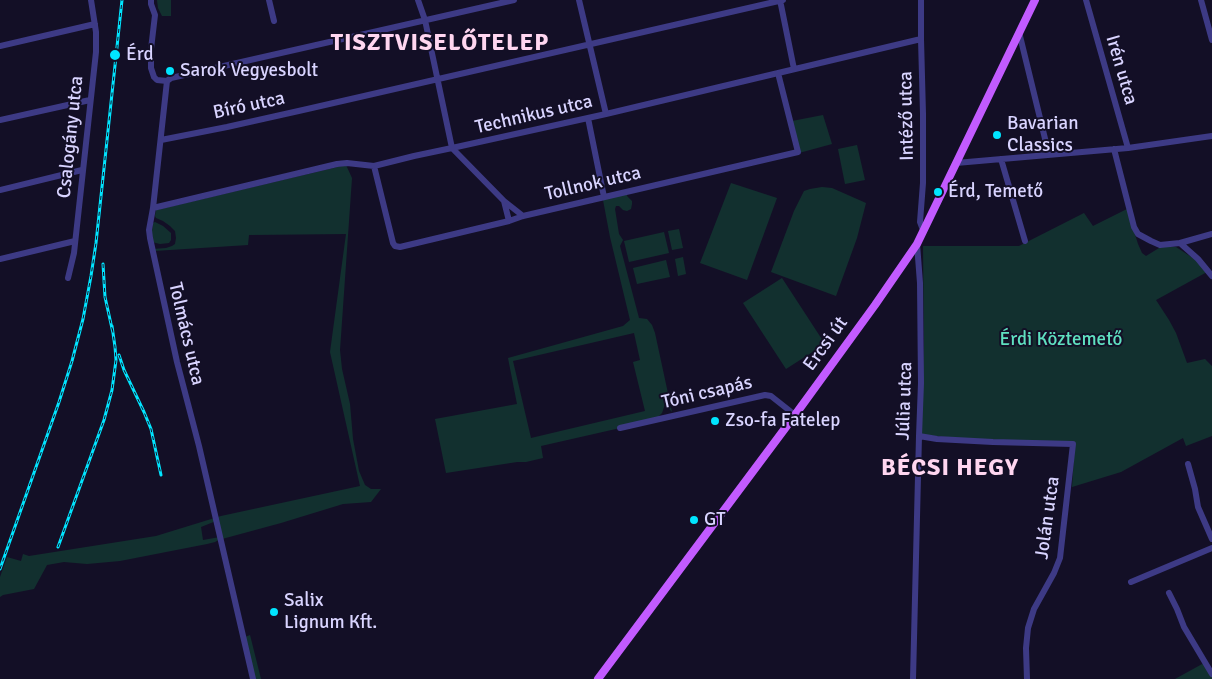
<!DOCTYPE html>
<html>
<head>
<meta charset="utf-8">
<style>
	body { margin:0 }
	canvas { display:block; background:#130f26 }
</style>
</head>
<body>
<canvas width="1212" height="679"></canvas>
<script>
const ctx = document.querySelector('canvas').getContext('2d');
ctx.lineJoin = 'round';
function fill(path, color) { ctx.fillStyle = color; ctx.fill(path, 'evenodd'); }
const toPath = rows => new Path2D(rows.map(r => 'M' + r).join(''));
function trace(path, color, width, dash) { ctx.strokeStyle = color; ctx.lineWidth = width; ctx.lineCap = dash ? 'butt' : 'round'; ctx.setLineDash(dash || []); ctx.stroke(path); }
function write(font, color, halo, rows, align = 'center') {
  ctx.font = font + ' Signika,sans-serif'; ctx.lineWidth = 4; ctx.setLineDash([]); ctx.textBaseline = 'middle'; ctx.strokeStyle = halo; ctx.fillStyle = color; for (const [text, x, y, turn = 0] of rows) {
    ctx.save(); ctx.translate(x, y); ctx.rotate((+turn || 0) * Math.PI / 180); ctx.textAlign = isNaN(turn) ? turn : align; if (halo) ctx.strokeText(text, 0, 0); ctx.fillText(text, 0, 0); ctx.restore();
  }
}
fill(toPath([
	[157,0,171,0,171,16,162,16,158,8],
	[823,115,832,144,799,153,792,121],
	[857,145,865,180,845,184,838,149],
	[346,165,352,178,340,350,342,369,350,404,353,439,359,471,365,485,371,489,381,489,371,502,343,504,281,523,222,539,220,539,215,542,207,544,120,561,87,564,64,562,47,565,34,589,3,595,0,597,0,577,7,557,21,561,23,554,29,556,156,536,221,516,360,486,330,352,346,234,249,235,248,245,154,251,153,249,166,248,172,246,175,244,176,238,175,231,170,226,163,221,156,218,155,216,156,210],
	[216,521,220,537,203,540,201,527],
	[731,183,777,198,747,280,700,263],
	[822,187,832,188,866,203,857,238,836,296,771,272,794,211,804,191,810,189],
	[627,194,627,196,632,201,632,204,631,209,627,211,623,210,619,206,616,206,615,209,619,234,623,240,620,246,639,318,647,319,652,325,655,333,672,412,665,404,662,413,658,417,651,421,541,446,543,458,526,462,517,462,446,473,435,419,517,404,508,358,623,326,630,320,610,237,603,200],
	[634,333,640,360,633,362,645,411,531,438,513,361],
	[1127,209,1138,244,1142,253,1146,256,1159,248,1167,246,1176,247,1196,260,1207,272,1156,300,1169,320,1176,333,1187,363,1205,359,1212,366,1212,436,1186,446,1183,438,1121,472,1072,487,1075,442,1002,441,921,435,924,344,923,246,1019,246,1084,213,1093,226],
	[155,222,163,226,171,233,171,240,169,243,160,244,152,242,152,231,153,223],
	[679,229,683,248,672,250,668,231],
	[664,232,669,253,629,262,624,241],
	[683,257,686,274,678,276,675,259],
	[666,260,670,277,637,284,633,268],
	[782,278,825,344,786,369,743,303],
	[250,635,261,679,253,679,243,638],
	[1204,663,1212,677,1212,679,1175,679]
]), '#12302f');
trace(toPath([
	[151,0,151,4,155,15,151,49,151,68,154,77,157,80,167,81],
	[269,0,274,21],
	[418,0,425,20,452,148,504,201],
	[579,0,606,114],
	[780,0,794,69],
	[921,0,921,39,923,114,923,183,920,222,923,230],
	[1086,0,1128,148],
	[1201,0,1212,40],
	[1019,32,1049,155],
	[0,46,95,24],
	[167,81,153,208,149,230,150,238,177,362,199,446,253,679],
	[167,81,171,78,514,0],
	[588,118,604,197],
	[0,120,90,100],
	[161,140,227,127,303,110,783,0],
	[1114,149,1134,227,1138,234,1151,241,1160,245,1180,243,1198,259,1212,276],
	[1001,159,1025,241],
	[956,163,1128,148,1212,136],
	[374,166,393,243,395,246,400,247,509,221,523,216,798,152,778,73],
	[0,190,82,170],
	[153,208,337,164,347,163,374,166,414,156,452,148,606,114,921,39],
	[509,221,504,201,523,216],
	[1180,243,1212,234],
	[0,259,75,241],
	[68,278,74,253,96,52,96,32,91,0],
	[620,428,765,395,771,396,795,415],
	[919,436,937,439,993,442,1073,444,1060,558,1054,573,1034,609,1028,628,1026,648,1027,679],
	[1188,464,1195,489,1198,507,1212,539],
	[1131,582,1212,548],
	[1169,593,1177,609,1184,627,1212,674],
	[913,679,919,436,921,383,920,283,917,244]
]), '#3d3a85', 6);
trace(toPath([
	[598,679,795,415,875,305,917,244,1035,0]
]), '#c25bff', 8);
const rail = toPath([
	[103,264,105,297,113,333],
	[119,355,124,370,144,412,151,429,161,475],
	[58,547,104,420,112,390,116,360,115,347,112,326],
	[0,569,59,402,72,361,83,319,91,276,96,243,122,0]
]);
trace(rail, '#00e5ff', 3);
trace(rail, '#130f26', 1, [4]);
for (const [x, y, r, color] of [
	[115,55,6,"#00e5ff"],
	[170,71,5,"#00e5ff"],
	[997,135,5,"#00e5ff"],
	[938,192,5,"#00e5ff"],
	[715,421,5,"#00e5ff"],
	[694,520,5,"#00e5ff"],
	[274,612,5,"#00e5ff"]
]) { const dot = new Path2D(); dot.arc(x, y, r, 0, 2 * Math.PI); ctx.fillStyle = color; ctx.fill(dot); trace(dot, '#130f26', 2); }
write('19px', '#d9d4ff', '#130f26', [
	["Érd",126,55],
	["Sarok Vegyesbolt",180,71],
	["Bavarian",1007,124],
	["Classics",1007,146],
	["Érd, Temető",948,192],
	["Zso-fa Fatelep",725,421],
	["GT",704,520],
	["Salix",284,601],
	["Lignum Kft.",284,623]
], 'left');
write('19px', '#d9d4ff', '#130f26', [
	["Irén utca",1121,70,74],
	["Bíró utca",249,106,-12],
	["Technikus utca",534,115,-13],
	["Intéző utca",907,116,-91],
	["Csalogány utca",71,137,-84],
	["Tollnok utca",593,184,-13],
	["Tolmács utca",186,334,77],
	["Ercsi út",826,344,-54],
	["Tóni csapás",707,393,-13],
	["Júlia utca",905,401,-88],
	["Jolán utca",1048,518,-82]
]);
write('19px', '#5fe0c0', '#130f26', [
	["Érdi Köztemető",1061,340]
]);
ctx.letterSpacing = '1px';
write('bold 24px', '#ffd6f0', '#130f26', [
	["TISZTVISELŐTELEP",440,44],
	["BÉCSI HEGY",950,469]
]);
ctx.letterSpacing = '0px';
</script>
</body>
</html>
